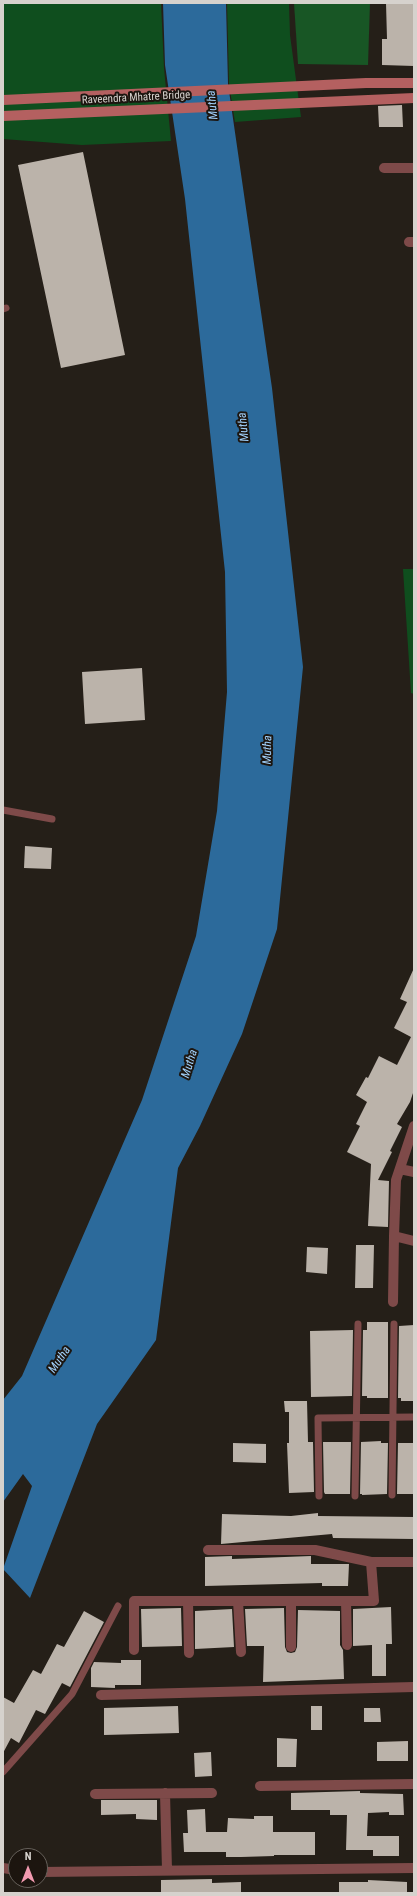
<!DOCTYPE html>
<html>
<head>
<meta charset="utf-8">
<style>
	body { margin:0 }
	#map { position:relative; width:417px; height:1896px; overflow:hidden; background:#251f18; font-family:"Roboto Condensed",sans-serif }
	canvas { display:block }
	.frame { position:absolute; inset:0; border:4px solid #d6d2cd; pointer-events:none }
	.north { position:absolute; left:8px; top:1848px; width:40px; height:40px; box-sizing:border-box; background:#1c150f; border:1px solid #66615b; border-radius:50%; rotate:0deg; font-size:11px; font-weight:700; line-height:16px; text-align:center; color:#d6d2cd }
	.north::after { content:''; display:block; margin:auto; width:14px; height:18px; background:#f29ab0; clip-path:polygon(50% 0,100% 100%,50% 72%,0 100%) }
</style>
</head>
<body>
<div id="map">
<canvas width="417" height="1896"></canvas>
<div class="frame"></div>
<div class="north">N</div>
</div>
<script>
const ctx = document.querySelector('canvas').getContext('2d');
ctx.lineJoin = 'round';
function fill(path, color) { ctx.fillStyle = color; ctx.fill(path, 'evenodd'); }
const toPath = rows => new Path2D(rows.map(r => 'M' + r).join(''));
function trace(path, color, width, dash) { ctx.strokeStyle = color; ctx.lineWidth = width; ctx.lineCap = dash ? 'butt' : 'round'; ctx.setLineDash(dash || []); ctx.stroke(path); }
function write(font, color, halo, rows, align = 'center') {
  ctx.font = font + ' "Roboto Condensed",sans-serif'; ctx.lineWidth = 4; ctx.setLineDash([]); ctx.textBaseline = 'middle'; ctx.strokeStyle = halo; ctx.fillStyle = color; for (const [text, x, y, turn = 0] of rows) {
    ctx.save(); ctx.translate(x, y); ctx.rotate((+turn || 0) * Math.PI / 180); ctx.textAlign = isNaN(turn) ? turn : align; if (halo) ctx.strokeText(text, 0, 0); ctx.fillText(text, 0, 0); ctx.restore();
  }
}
fill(toPath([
	[3,3,161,3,164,68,171,141,82,145,3,139],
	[227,3,289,3,290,35,301,117,235,122,229,84],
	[403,569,414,569,414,694,411,693]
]), '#0f4e1e');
fill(toPath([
	[294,3,370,3,368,65,298,64]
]), '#185625');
fill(toPath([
	[163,3,226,3,228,84,272,388,303,667,277,929,242,1034,200,1126,178,1168,156,1340,97,1424,30,1598,3,1569,32,1486,23,1474,3,1502,3,1400,22,1376,142,1100,196,936,217,811,227,692,225,572,185,199,165,65]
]), '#2c6a9b');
fill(toPath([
	[386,3,414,3,414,66,382,65,382,39,387,39],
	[402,105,403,127,379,127,378,106],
	[83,152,125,355,61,368,18,165],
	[142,668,145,720,85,724,82,672],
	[25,846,52,848,51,869,24,868],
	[414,968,414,1090,410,1102,397,1124,402,1127,390,1151,392,1152,378,1180,389,1181,388,1227,368,1226,371,1164,347,1152,360,1126,356,1124,367,1102,356,1095,366,1077,368,1078,379,1056,397,1065,411,1037,394,1028,407,1002,400,999],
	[356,1245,374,1245,373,1288,355,1288],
	[307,1247,328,1248,327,1274,306,1272],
	[367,1322,388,1322,388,1398,367,1398,367,1396,362,1396,363,1330,367,1330],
	[414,1325,414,1401,401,1401,401,1398,398,1398,399,1326],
	[353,1330,352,1396,311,1397,310,1331],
	[284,1401,307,1401,308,1442,313,1442,314,1492,289,1493,287,1443,289,1443,289,1412,285,1412],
	[381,1441,381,1443,388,1443,387,1494,362,1495,362,1494,360,1494,361,1442],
	[323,1442,351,1442,350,1494,325,1494,324,1492],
	[233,1443,266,1444,266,1463,233,1462],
	[398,1443,414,1443,414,1494,397,1494],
	[318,1513,318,1516,414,1517,414,1539,333,1538,332,1534,221,1544,222,1514,291,1516],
	[232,1556,232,1559,311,1556,311,1564,349,1564,348,1586,322,1586,322,1583,205,1586,205,1557],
	[391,1607,392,1644,386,1644,386,1676,372,1676,372,1645,353,1646,353,1609],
	[181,1608,182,1646,142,1647,141,1609],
	[284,1608,285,1647,287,1652,291,1653,295,1652,297,1647,298,1610,340,1611,340,1645,343,1650,344,1679,263,1682,264,1646,247,1646,245,1609],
	[232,1609,234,1647,195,1649,195,1611],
	[84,1611,104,1622,70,1687,62,1683,45,1714,36,1710,19,1743,11,1738,3,1753,3,1697,14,1703,33,1670,41,1674,57,1644,64,1647],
	[121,1660,141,1660,141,1685,115,1685,115,1688,91,1687,91,1668,94,1662,121,1663],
	[178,1706,179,1733,104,1735,104,1708],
	[311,1706,322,1706,322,1730,311,1730],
	[364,1708,380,1708,381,1722,364,1722],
	[277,1738,297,1739,296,1767,277,1767],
	[408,1741,408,1761,377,1761,377,1742],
	[211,1752,212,1776,195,1777,194,1753],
	[360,1791,360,1793,403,1794,404,1815,389,1815,389,1812,368,1813,367,1836,399,1836,399,1856,373,1856,373,1850,346,1850,347,1815,330,1815,330,1810,291,1810,291,1793],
	[101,1800,157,1800,157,1820,136,1819,136,1814,101,1815],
	[205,1809,206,1832,227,1832,228,1818,254,1819,254,1816,273,1816,273,1832,315,1832,315,1855,274,1855,274,1856,241,1857,226,1857,226,1852,184,1852,183,1833,188,1833,187,1810],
	[212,1879,212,1883,241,1882,241,1893,161,1893,161,1880],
	[368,1880,407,1882,407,1893,339,1893,339,1882,368,1882]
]), '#bbb3aa');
trace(toPath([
	[3,309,6,308],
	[3,810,52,819],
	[392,1495,394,1324],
	[319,1496,318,1418,414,1417],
	[355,1496,358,1324],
	[3,1772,72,1694,118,1606]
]), '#7e4a49', 7);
trace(toPath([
	[384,168,414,168],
	[409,242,414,242],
	[414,1126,396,1180,394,1236,414,1241],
	[400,1169,414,1172],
	[393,1302,394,1236],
	[208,1550,315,1550,371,1562,414,1562],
	[188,1601,189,1653],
	[238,1601,241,1652],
	[291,1601,291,1647],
	[346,1601,347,1645],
	[134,1650,134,1601,374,1601,371,1562],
	[101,1695,414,1687],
	[260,1786,414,1784],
	[165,1793,167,1870],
	[95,1794,212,1793],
	[3,1868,16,1870],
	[40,1872,414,1868]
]), '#7e4a49', 10);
trace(toPath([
	[3,100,366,83,414,83],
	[3,116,414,98]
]), '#b46060', 10);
write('11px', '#d6d2cd', '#1c150f', [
	["Raveendra Mhatre Bridge",136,98,-3]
]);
write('italic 12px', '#a2d2fd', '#1c150f', [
	["Mutha",213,105,-96],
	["Mutha",244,427,-96],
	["Mutha",268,750,-89],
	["Mutha",190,1064,-73],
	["Mutha",60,1360,-56]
]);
</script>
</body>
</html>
